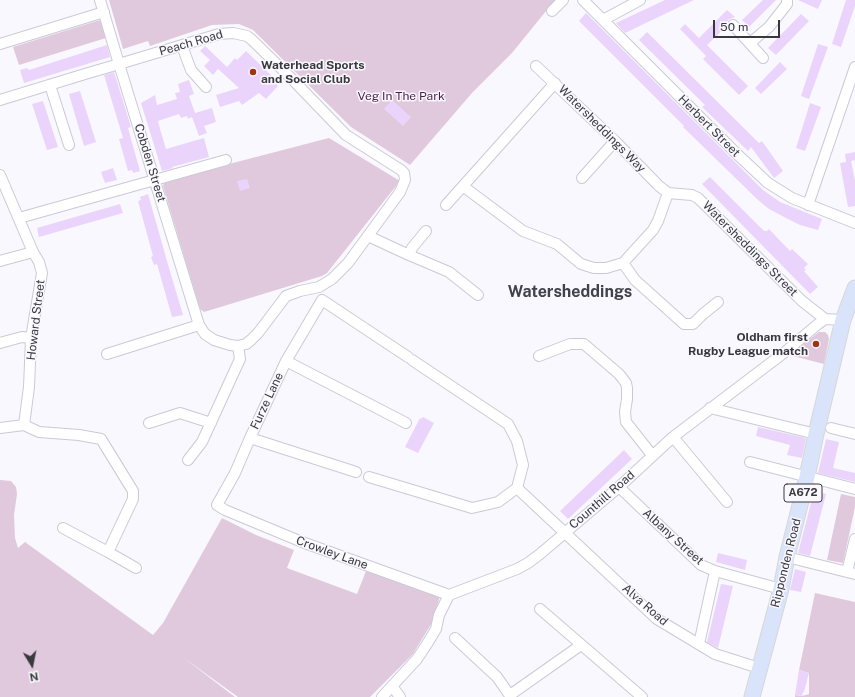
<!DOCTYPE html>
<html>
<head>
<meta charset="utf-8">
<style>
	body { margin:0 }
	#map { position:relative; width:855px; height:697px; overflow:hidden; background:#f9f8fe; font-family:"Public Sans",sans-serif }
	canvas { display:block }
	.north { position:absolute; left:12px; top:645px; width:40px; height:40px; -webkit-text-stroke:3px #f9f8fe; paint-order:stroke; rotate:170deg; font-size:11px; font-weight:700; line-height:16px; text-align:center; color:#38383d }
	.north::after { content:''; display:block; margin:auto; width:14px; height:18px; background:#38383d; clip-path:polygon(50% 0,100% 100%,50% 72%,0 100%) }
	.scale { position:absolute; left:713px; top:20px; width:67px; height:18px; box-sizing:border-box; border:2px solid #38383d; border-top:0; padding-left:5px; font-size:12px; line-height:14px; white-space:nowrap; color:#38383d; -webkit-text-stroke:3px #f9f8fe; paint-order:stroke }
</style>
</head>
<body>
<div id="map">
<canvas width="855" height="697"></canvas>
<div class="north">N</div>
<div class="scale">50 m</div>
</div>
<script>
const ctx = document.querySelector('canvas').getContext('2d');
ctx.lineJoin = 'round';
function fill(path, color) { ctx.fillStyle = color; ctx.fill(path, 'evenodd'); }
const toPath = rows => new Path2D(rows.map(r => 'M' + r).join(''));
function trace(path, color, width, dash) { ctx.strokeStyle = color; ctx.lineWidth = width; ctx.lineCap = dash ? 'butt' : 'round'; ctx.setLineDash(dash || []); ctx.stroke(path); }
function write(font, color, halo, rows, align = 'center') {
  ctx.font = font + ' "Public Sans",sans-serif'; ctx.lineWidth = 3; ctx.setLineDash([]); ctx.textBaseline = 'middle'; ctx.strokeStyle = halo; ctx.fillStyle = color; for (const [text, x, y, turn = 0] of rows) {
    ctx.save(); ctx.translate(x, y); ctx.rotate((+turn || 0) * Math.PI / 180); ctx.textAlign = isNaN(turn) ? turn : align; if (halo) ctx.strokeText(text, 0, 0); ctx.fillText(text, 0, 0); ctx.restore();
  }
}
fill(toPath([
	[109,0,555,0,512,53,472,93,410,165,351,127,253,30,239,24,212,25,150,46,148,41,123,49],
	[100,20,106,38,19,65,13,47],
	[329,138,400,181,327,273,322,276,204,312,200,309,163,186,164,183,229,164],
	[819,332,825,332,828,335,829,339,824,364,789,355],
	[0,480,11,481,16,487,17,494,14,515,15,538,18,548,25,542,153,635,163,623,222,518,256,535,294,550,287,568,357,594,366,571,440,596,433,621,413,654,370,697,238,697,184,658,235,697,0,697],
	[841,494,855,497,855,507,843,563,827,560],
	[815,593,855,602,855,697,795,697,795,695,802,696,809,694,809,673,799,670]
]), '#e1c9dd');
fill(toPath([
	[665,0,694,0,625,33,616,23],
	[763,0,776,0,749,27,742,20],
	[798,0,822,0,818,9],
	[846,0,855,0,855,6,841,47,832,44],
	[727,10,735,17,728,20,727,26,707,45,748,86,739,95,703,59,706,56,680,29,685,24,699,38],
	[586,13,763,190,780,202,822,219,818,230,800,225,786,218,769,209,758,200,683,127,684,126,579,21],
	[801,14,809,21,776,55,768,48],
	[647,32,759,143,762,141,783,171,774,178,751,147,748,151,702,107,705,105,639,40],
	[818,44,828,47,809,99,801,96],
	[107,45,110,57,24,83,20,70,27,68,29,70],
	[205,46,227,67,235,58,237,60,246,51,276,80,274,82,278,86,266,99,259,93,242,105,239,101,220,107,216,95,239,88,218,69,213,75,204,66,210,60,200,51],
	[780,62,787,69,761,94,755,88],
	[114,72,131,127,128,128,140,171,133,173,132,170,128,171,119,139,123,138,104,75],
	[189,80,194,94,189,96,195,113,212,108,216,122,204,126,207,133,199,136,192,117,188,119,187,116,181,118,179,114,158,121,160,129,166,149,204,138,209,157,172,167,173,168,162,171,141,103,155,95,157,105,177,99,175,93,180,92,178,84],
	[80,91,96,142,84,146,69,94],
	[392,100,411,117,403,126,384,109],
	[43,101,58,147,47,150,32,104],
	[810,103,821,107,805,151,796,148],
	[855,152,855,160,851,161,855,181,855,206,848,207,840,163,846,162,845,154],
	[113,168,117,180,105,183,101,172],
	[710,177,764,231,767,231,769,229,790,251,792,249,808,264,804,268,806,270,804,271,818,287,810,294,702,184],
	[247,179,250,188,240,191,237,181],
	[148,194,169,268,183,315,172,317,157,264,154,265,151,257,153,256,138,201,141,200,140,197],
	[120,204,123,213,39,237,37,228],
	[423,417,434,423,418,453,405,447,420,418,421,419],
	[758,427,806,438,802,458,787,455,790,445,756,436],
	[826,439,839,442,833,468,855,473,855,482,818,473],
	[624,450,632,459,568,519,560,511],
	[814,491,826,494,810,556,798,553],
	[718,553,747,560,745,570,716,562],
	[795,569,806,572,801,592,790,590],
	[721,584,733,586,718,648,707,642],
	[799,670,809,673,804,692,803,692,802,696,795,695]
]), '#ead4fc');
const minor = toPath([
	[583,0,738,155,768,183,792,198,855,223],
	[552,11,563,0],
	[603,20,640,0],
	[733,25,763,58],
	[750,43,769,27,787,4,787,0],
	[0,44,104,12],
	[182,46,191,70,206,87],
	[536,66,615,141,659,186,668,193],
	[50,85,69,145],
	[0,100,85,74,119,64,219,34,233,33,247,36,251,39,291,78,346,135,401,170,404,173,405,180,400,192,348,263,332,279,319,287,300,291,286,296,258,333,251,340,246,344,238,346,230,345,214,340,205,334,199,325,119,64,100,0],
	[0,175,33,252,39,262,42,273,31,338,29,387,24,425],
	[582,178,615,141],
	[464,187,523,231,557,244,581,264,594,268,606,268,623,263,653,230,658,221,668,193],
	[668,193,692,195,698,198,802,301,825,319],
	[446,205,555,83],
	[808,205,855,67],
	[19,218,226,160],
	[368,236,409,255,449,272,478,295],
	[409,255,412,248,426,231],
	[0,261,33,252],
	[623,263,635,280,684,324,693,324,703,314,718,302],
	[0,343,22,337,31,338],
	[107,354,199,325],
	[539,356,570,344,584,344,619,374,626,383,627,388,627,399,625,412,626,422,652,455],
	[408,357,322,300,286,361,250,438,235,473,217,505,225,510,302,542,449,595],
	[412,360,508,424,517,441,523,465,517,488],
	[286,361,406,423],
	[710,408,816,434],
	[149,423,180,413,211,423],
	[0,428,24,425,39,432,79,435,101,439,133,491,133,499,108,552],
	[831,428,855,434],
	[673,437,727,502],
	[250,438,356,472],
	[188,460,202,442,240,359,238,346],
	[750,462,855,489],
	[369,477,472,508,498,502,517,488],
	[619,487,701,565,715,571,781,589],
	[517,488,657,619,715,654,759,668],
	[63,528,108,552,136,568],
	[787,557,855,574],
	[847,572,855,539],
	[540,609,642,697],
	[455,638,497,677,511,697],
	[699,644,715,571],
	[392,686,400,697],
	[510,695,581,645],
	[382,697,417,659,427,644,436,629,439,615,449,595,517,569,528,563,540,554,619,487,673,437,785,352,818,324,825,319,843,320]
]);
const primary = toPath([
	[752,697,781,589,787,557,807,477,816,434,843,320,855,288]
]);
trace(minor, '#cacad7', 12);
trace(primary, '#d7d7d8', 17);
trace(minor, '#fff', 10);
trace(primary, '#d9e3fa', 15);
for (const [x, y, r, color] of [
	[253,72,4,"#9c3514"],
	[816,344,4,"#9c3514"]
]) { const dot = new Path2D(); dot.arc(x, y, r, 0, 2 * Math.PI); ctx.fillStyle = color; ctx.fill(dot); trace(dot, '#f9f8fe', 1.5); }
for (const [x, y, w] of [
	[803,493,38]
]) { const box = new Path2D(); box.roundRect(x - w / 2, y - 9, w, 18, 3); ctx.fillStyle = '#f9f8fe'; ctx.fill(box); trace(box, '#38383d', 1); }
write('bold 11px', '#38383d', null, [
	["A672",803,493]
]);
write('12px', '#38383d', '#f9f8fe', [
	["Peach Road",191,43,-16],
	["Herbert Street",709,126,45],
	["Watersheddings Way",602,129,45],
	["Cobden Street",150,163,73],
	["Watersheddings Street",750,249,45],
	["Howard Street",36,320,-83],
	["Furze Lane",267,401,-65],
	["Counthill Road",602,500,-41],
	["Albany Street",673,537,42],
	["Crowley Lane",332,553,20],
	["Ripponden Road",786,563,-76],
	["Alva Road",645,605,41]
]);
write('bold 12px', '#38383d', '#f9f8fe', [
	["Waterhead Sports",261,65],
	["and Social Club",261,79],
	["Oldham first",808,337,"right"],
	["Rugby League match",808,351,"right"]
], 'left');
write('12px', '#4b1e46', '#f9f8fe', [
	["Veg In The Park",401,96]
]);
write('bold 16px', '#42424c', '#f9f8fe', [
	["Watersheddings",570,292]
]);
</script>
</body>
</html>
